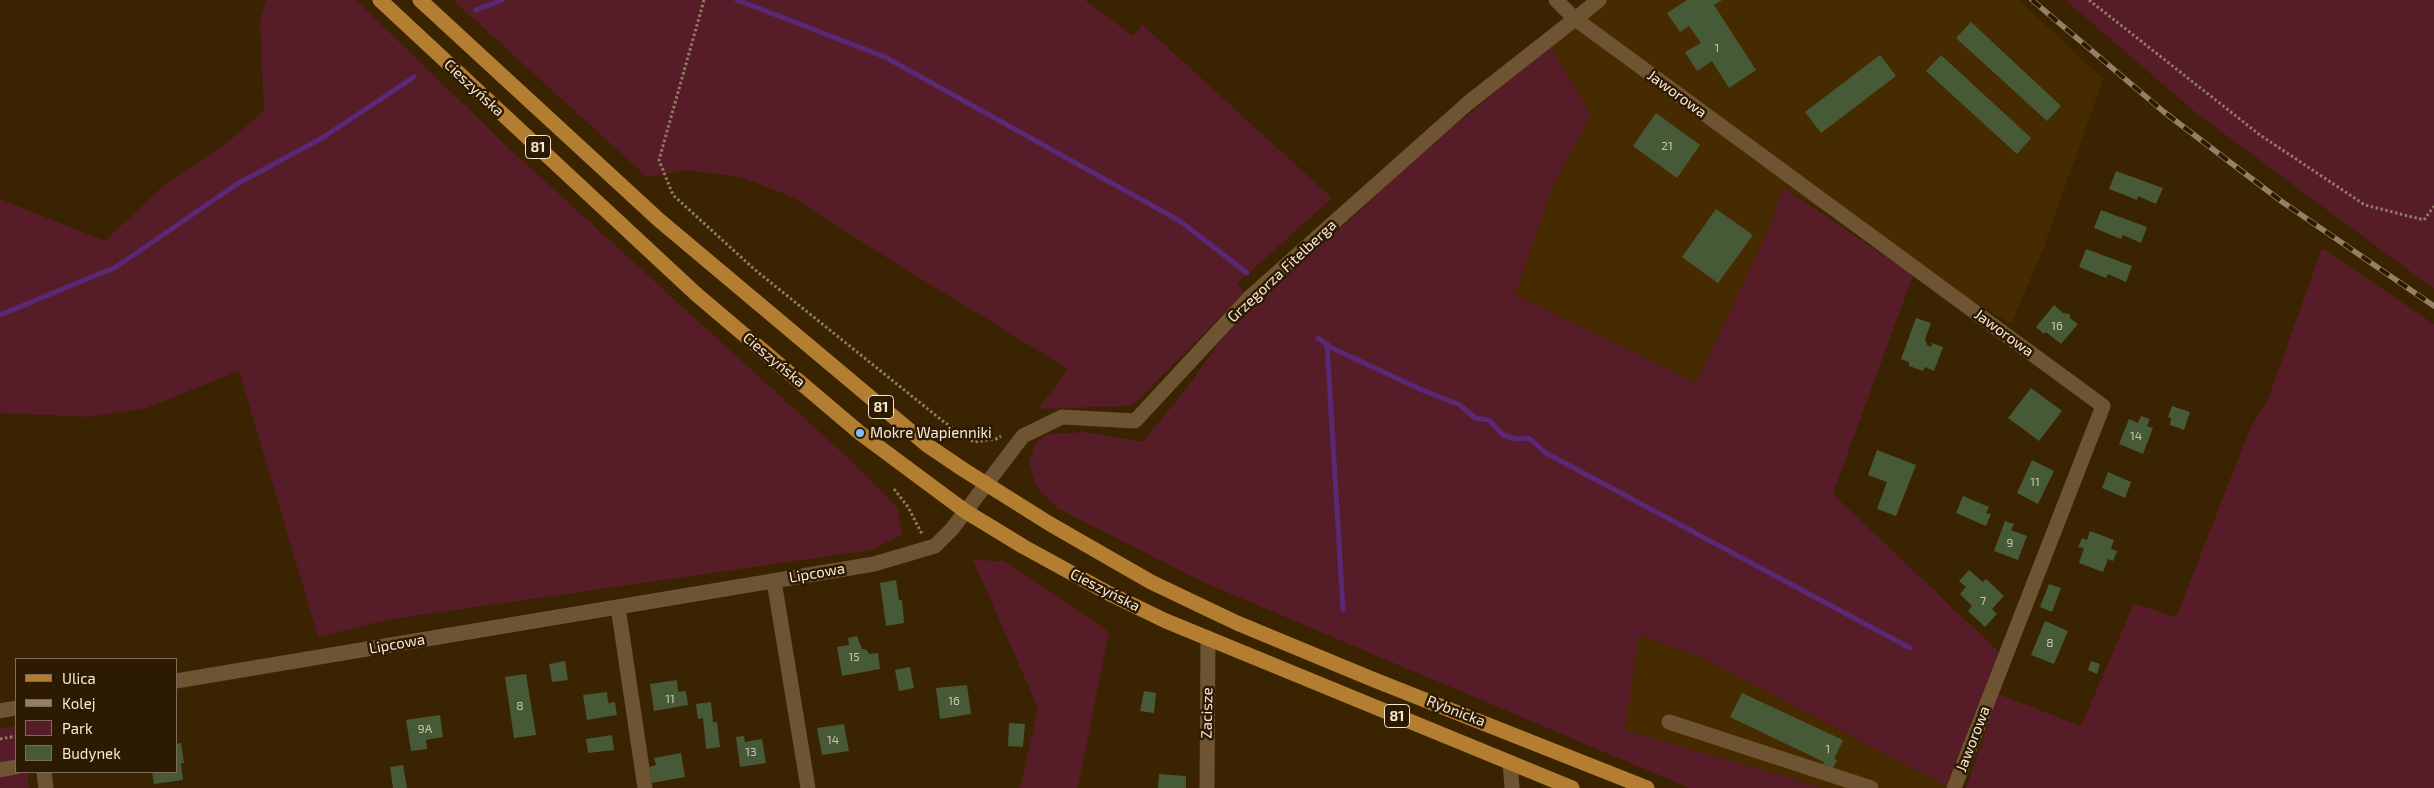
<!DOCTYPE html>
<html>
<head>
<meta charset="utf-8">
<style>
	body { margin:0 }
	#map { position:relative; width:2434px; height:788px; overflow:hidden; background:#392301; font-family:"Exo 2",sans-serif }
	canvas { display:block }
	.legend { position:absolute; left:15px; top:658px; width:162px; height:115px; box-sizing:border-box; background:#2c1a03; border:1px solid #7e6d58; margin:0; padding:6px 9px; list-style:none; font-size:15px; color:#f8e9d7 }
	.legend li { display:flex; align-items:center; gap:10px; height:25px }
	.legend b { width:25px; border:1px solid #7e6d58 }
</style>
</head>
<body>
<div id="map">
<canvas width="2434" height="788"></canvas>
<ul class="legend">
<li><b style="height:6px;background:#b47e32"></b>Ulica</li>
<li><b style="height:6px;background:#938066"></b>Kolej</li>
<li><b style="height:14px;background:#561c27"></b>Park</li>
<li><b style="height:14px;background:#475a38"></b>Budynek</li>
</ul>
</div>
<script>
const ctx = document.querySelector('canvas').getContext('2d');
ctx.lineJoin = 'round';
function fill(path, color) { ctx.fillStyle = color; ctx.fill(path, 'evenodd'); }
const toPath = rows => new Path2D(rows.map(r => 'M' + r).join(''));
function trace(path, color, width, dash) { ctx.strokeStyle = color; ctx.lineWidth = width; ctx.lineCap = dash ? 'butt' : 'round'; ctx.setLineDash(dash || []); ctx.stroke(path); }
function write(font, color, halo, rows, align = 'center') {
  ctx.font = font + ' "Exo 2",sans-serif'; ctx.lineWidth = 5; ctx.setLineDash([]); ctx.textBaseline = 'middle'; ctx.strokeStyle = halo; ctx.fillStyle = color; for (const [text, x, y, turn = 0] of rows) {
    ctx.save(); ctx.translate(x, y); ctx.rotate((+turn || 0) * Math.PI / 180); ctx.textAlign = isNaN(turn) ? turn : align; if (halo) ctx.strokeText(text, 0, 0); ctx.fillText(text, 0, 0); ctx.restore();
  }
}
fill(toPath([
	[1606,0,2019,0,2103,79,2042,252,2011,324,1783,187,1770,227,1695,384,1690,379,1515,295,1552,188,1591,115,1551,46],
	[1639,635,1701,657,1946,786,1945,788,1823,788,1624,730]
]), '#472b00');
fill(toPath([
	[266,0,356,0,512,151,859,468,898,508,902,535,871,550,386,620,318,637,239,371,147,408,89,417,0,413,0,199,105,241,162,187,230,140,264,111,260,21],
	[453,0,1085,0,1133,36,1142,24,1332,198,1238,283,1244,293,1132,406,1038,409,1068,369,884,256,792,197,740,177,685,170,647,177],
	[2065,0,2434,0,2434,289,2196,113],
	[1551,46,1591,115,1552,188,1515,295,1690,379,1695,384,1770,227,1783,187,1913,275,1833,494,1999,652,1946,786,1701,657,1639,635,1625,730,1823,788,1689,788,1205,583,1057,508,1036,486,1029,462,1035,444,1047,434,1087,432,1142,442,1183,393,1238,316,1361,210,1414,159],
	[2322,248,2434,324,2434,788,1966,788,1998,694,2081,726,2134,603,2176,617,2250,429,2269,396],
	[973,560,1004,561,1109,632,1078,788,1020,788,1038,708],
	[16,726,16,772,27,772,29,788,0,788,0,729]
]), '#561c27');
trace(toPath([
	[737,0,885,57,1180,221,1247,273],
	[476,10,502,0],
	[0,315,116,267,237,184,322,138,414,77],
	[1318,338,1332,348,1422,390,1460,405,1475,418,1489,420,1503,435,1516,439,1529,438,1546,453,1910,648],
	[1327,344,1343,609]
]), '#5b2876', 5);
fill(toPath([
	[1687,0,1722,0,1714,5,1756,70,1729,88,1712,61,1697,71,1685,52,1701,43,1689,26,1680,32,1667,13],
	[1971,22,2061,106,2047,121,1956,38],
	[1880,55,1896,76,1821,133,1805,112],
	[1941,55,2031,138,2017,154,1926,71],
	[1656,113,1700,145,1677,178,1633,146],
	[2116,171,2163,188,2156,204,2138,196,2137,200,2109,189],
	[1716,209,1753,235,1718,283,1682,257],
	[2101,210,2147,227,2141,243,2123,235,2121,239,2094,228],
	[2086,249,2132,266,2126,282,2108,274,2106,278,2079,267],
	[2054,305,2063,313,2070,314,2070,318,2078,324,2061,344,2046,332,2044,334,2036,327],
	[1916,318,1931,323,1925,339,1927,345,1931,347,1932,343,1943,347,1934,371,1925,367,1923,371,1909,366,1909,362,1901,359],
	[2031,388,2062,411,2039,441,2008,418],
	[2172,406,2190,412,2184,430,2170,425,2171,418,2168,417],
	[2141,416,2150,419,2147,426,2153,428,2143,454,2119,444,2129,419,2138,423],
	[1877,450,1916,465,1896,516,1877,509,1887,482,1868,475],
	[2032,460,2054,471,2038,504,2017,493],
	[2108,472,2131,482,2125,498,2102,488],
	[1963,496,1989,507,1986,513,1991,514,1986,526,1956,513],
	[2005,521,2014,524,2011,530,2027,536,2018,560,1994,551],
	[2090,531,2114,540,2111,549,2117,551,2113,561,2108,559,2103,572,2079,563,2084,548,2078,547,2082,538,2087,540],
	[1969,570,1983,582,1986,579,2004,596,1992,609,1997,614,1985,627,1968,611,1972,606,1960,594,1966,587,1959,581],
	[896,580,899,600,902,600,904,623,886,626,880,583],
	[2049,584,2061,588,2052,612,2040,607],
	[2045,621,2068,631,2054,664,2031,655],
	[857,636,862,649,867,650,869,654,878,653,880,669,842,676,837,647,849,645,848,638],
	[565,661,568,680,552,682,549,664],
	[2091,661,2100,664,2097,674,2088,670],
	[910,667,914,688,899,691,895,670],
	[526,674,536,735,514,738,505,677],
	[677,680,678,692,686,691,688,705,654,711,650,684],
	[967,685,971,714,940,719,936,688],
	[1144,691,1156,693,1154,713,1140,711],
	[607,692,608,703,615,702,617,715,587,720,583,695],
	[1742,693,1843,740,1834,759,1837,760,1833,768,1823,764,1824,762,1730,717],
	[711,702,713,722,717,722,720,747,706,749,703,718,698,719,696,704],
	[440,715,443,737,426,740,427,749,411,751,406,720],
	[1009,723,1025,724,1023,747,1008,746],
	[844,724,849,751,822,755,817,728],
	[612,735,614,750,588,753,586,739],
	[744,736,745,742,762,739,766,763,740,767,736,737],
	[181,743,184,763,181,763,183,780,154,784,152,772,176,772,176,744],
	[681,753,685,777,652,783,649,767,656,765,654,758],
	[403,765,407,788,393,788,390,767],
	[1159,774,1186,776,1186,788,1158,788]
]), '#475a38');
trace(toPath([
	[704,0,659,160,673,195,754,269,944,422,974,442,996,439,1001,436],
	[2089,0,2260,135,2365,205,2424,220,2434,206],
	[894,489,908,507,922,534],
	[0,739,16,736]
]), '#8f7c61', 3, [2.5, 2.5]);
trace(toPath([
	[1556,0,1574,18,2103,406,1954,788],
	[774,581,808,788],
	[618,607,645,788],
	[176,681,874,564,935,546,952,529,1023,436,1062,417,1135,421,1250,297,1468,103,1599,0],
	[0,711,16,708],
	[1669,722,1871,788],
	[1510,762,1512,788],
	[0,770,16,767],
	[44,772,46,788],
	[1207,788,1208,638]
]), '#6f5433', 15);
trace(toPath([
	[380,0,696,294,860,433,965,511,1024,547,1108,593,1166,621,1572,788],
	[420,0,659,220,927,445,964,470,1050,524,1151,582,1237,623,1372,679,1647,788]
]), '#b47e32', 15);
const rail = toPath([
	[2032,0,2164,112,2281,201,2434,306]
]);
trace(rail, '#938066', 5.5);
trace(rail, '#2c1a03', 4, [11]);
for (const [x, y, r, color] of [
	[860,433,5,"#84bcfb"]
]) { const dot = new Path2D(); dot.arc(x, y, r, 0, 2 * Math.PI); ctx.fillStyle = color; ctx.fill(dot); trace(dot, '#2c1a03', 2); }
write('12px', '#ccc5af', null, [
	["1",1717,48],
	["21",1667,146],
	["16",2057,326],
	["14",2136,436],
	["11",2035,482],
	["9",2010,543],
	["7",1983,601],
	["8",2050,643],
	["15",854,657],
	["11",670,699],
	["16",954,701],
	["8",520,706],
	["9A",425,729],
	["14",833,740],
	["1",1828,749],
	["13",751,752]
]);
for (const [x, y, w] of [
	[538,147,25],
	[881,407,25],
	[1397,716,25]
]) { const box = new Path2D(); box.roundRect(x - w / 2, y - 11.5, w, 23, 4); ctx.fillStyle = '#2c1a03'; ctx.fill(box); trace(box, '#f8e9d7', 1); }
write('bold 14px', '#f8e9d7', null, [
	["81",538,147],
	["81",881,407],
	["81",1397,716]
]);
write('15px', '#f8e9d7', '#2c1a03', [
	["Cieszyńska",474,88,43],
	["Jaworowa",1677,94,36],
	["Grzegorza Fitelberga",1282,271,-43],
	["Jaworowa",2004,333,36],
	["Cieszyńska",774,360,40],
	["Lipcowa",817,573,-10],
	["Cieszyńska",1105,590,27],
	["Lipcowa",397,644,-10],
	["Rybnicka",1456,711,21],
	["Zacisze",1207,713,-89],
	["Jaworowa",1973,739,-69]
]);
write('15px', '#f8e9d7', '#2c1a03', [
	["Mokre Wapienniki",870,433]
], 'left');
</script>
</body>
</html>
